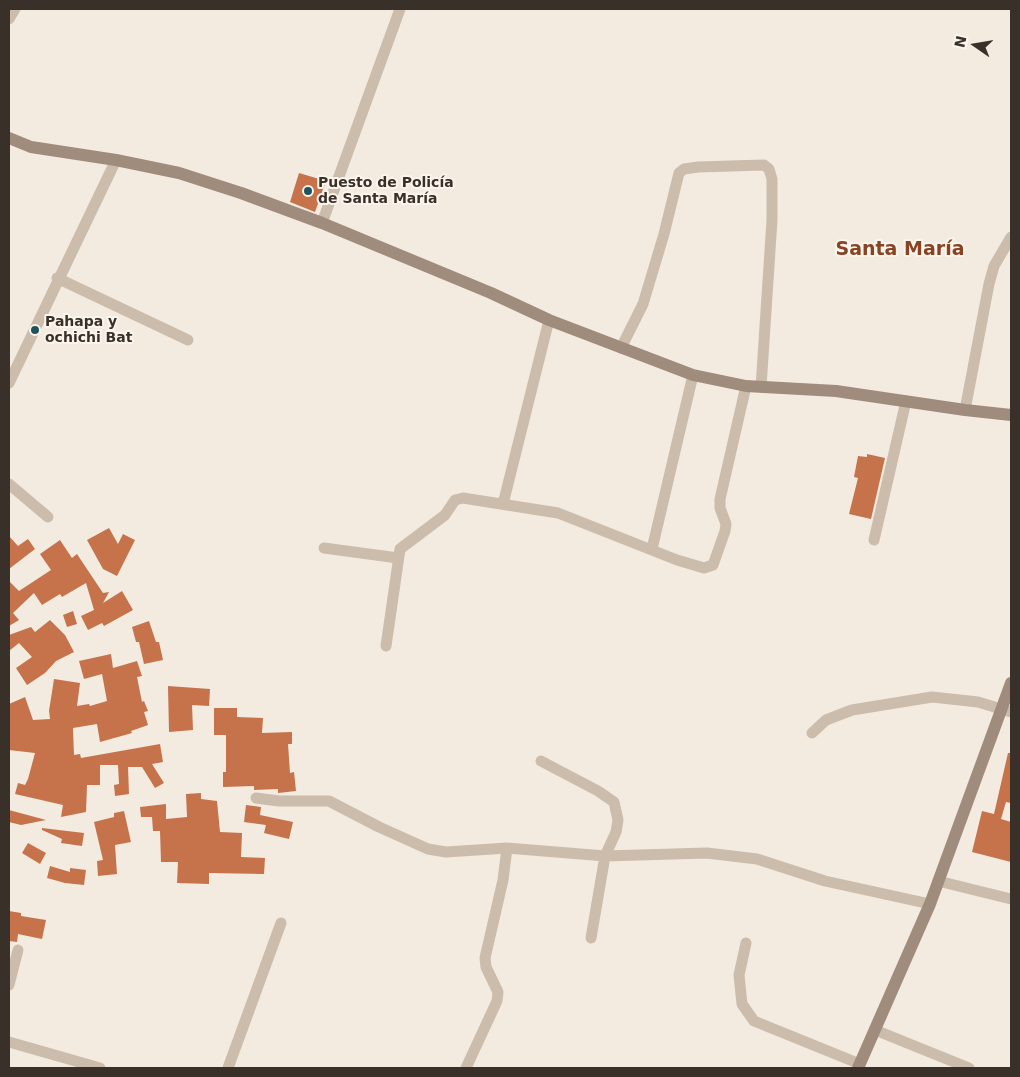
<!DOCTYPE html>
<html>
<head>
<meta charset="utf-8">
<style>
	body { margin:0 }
	#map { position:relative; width:1020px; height:1077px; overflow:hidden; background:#f3ebe0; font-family:"DejaVu Sans",sans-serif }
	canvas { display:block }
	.frame { position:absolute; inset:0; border:10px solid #3a302a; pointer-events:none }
	.north { position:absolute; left:950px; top:20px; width:50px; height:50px; -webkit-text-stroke:4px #faf5ed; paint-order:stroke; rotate:283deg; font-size:14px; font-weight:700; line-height:20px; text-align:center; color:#3a302a }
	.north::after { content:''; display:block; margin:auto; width:18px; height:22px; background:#3a302a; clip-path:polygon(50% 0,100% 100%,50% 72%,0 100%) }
</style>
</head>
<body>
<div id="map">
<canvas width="1020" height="1077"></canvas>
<div class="frame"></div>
<div class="north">N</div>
</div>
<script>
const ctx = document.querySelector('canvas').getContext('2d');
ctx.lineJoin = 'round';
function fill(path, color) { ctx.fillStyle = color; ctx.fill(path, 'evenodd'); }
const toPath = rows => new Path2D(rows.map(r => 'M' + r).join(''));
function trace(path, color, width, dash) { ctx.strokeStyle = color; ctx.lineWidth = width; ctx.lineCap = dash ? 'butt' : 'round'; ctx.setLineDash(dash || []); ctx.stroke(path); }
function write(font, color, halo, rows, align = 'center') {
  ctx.font = font + ' "DejaVu Sans",sans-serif'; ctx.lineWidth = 4; ctx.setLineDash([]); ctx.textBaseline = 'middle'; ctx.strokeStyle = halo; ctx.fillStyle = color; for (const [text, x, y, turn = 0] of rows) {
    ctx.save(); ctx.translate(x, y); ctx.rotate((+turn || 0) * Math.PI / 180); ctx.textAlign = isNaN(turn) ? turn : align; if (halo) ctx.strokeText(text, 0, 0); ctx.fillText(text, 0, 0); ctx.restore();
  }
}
fill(toPath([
	[299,173,326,181,315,212,290,202],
	[867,454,885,458,871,519,849,514,858,478,854,477,858,456,867,457],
	[109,528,118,544,123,534,135,540,117,576,103,569,87,540],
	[9,536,18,546,28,539,35,549,9,569],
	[60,540,72,558,77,554,103,593,109,592,103,603,122,591,133,610,104,626,102,623,88,630,81,616,94,610,86,583,62,597,60,594,42,605,34,593,13,613,19,620,9,626,9,581,19,591,51,570,40,554],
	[73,611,77,624,67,627,63,615],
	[50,620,65,635,74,652,56,661,45,673,27,685,16,668,32,657,19,643,9,651,9,635,31,627,35,632],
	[149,621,156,642,159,642,163,660,144,664,139,642,136,642,132,627],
	[111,654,113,668,137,661,142,676,137,677,142,702,144,701,148,711,144,712,148,725,131,731,132,733,100,742,97,724,73,728,74,755,80,754,81,758,160,744,163,762,152,764,164,783,155,788,142,767,128,767,129,794,115,796,114,785,119,784,118,765,100,765,100,785,87,785,86,812,61,817,63,805,15,794,18,783,25,785,28,779,35,753,9,750,9,704,25,697,33,720,50,719,49,711,54,679,80,683,77,706,89,704,90,706,107,701,102,674,84,679,79,661],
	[168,686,210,689,209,706,192,705,193,730,169,732],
	[214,708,237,708,237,717,263,718,262,733,292,732,292,744,288,744,290,773,294,772,296,791,278,793,278,789,254,790,254,786,223,787,223,772,226,772,226,735,214,735],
	[1008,753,1011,753,1011,803,1006,802,1001,819,1011,822,1011,862,972,852,982,811,994,814],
	[201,793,201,799,217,801,220,832,242,833,241,857,265,858,264,874,209,873,209,884,177,883,178,862,161,862,160,831,153,831,152,817,141,817,140,807,166,804,166,819,187,817,186,794],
	[246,805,261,807,260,815,293,822,289,839,264,833,266,825,244,822],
	[9,810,46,820,21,825,9,822],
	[124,811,131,842,115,845,117,874,98,876,97,861,103,860,94,822,114,817,114,813],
	[42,828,84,833,82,846,61,843,62,839,42,830],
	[28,843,46,853,40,864,22,853],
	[50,866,70,872,70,868,86,870,84,885,65,883,47,878],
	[9,911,21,913,21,916,46,920,42,939,18,934,17,942,9,941]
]), '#c6724b');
trace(toPath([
	[9,19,15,9],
	[322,223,400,9],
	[57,278,188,340],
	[621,348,643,304,664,234,679,173,684,169,698,167,764,165,769,169,772,179,772,220,761,387],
	[9,383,116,160],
	[965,410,989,284,994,266,1011,237],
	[9,484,48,517],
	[503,504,549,320],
	[874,540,906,401],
	[324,548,398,558],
	[652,549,693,375],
	[386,646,400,549,445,515,455,500,463,498,558,513,677,560,704,568,713,565,725,531,726,524,720,508,720,499,746,386],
	[812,733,826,720,852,710,932,697,978,702,1011,712],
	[541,761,598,791,614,802,618,820,616,832,605,856,591,938],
	[256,798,279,801,329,801,379,827,428,849,446,852,507,848,605,856,707,853,757,859,825,881,930,904],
	[938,881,1011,899],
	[746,943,739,975,742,1004,754,1021,860,1064],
	[9,985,18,950],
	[875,1030,969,1068],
	[9,1042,100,1068],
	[228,1068,281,923],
	[466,1068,497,1001,498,992,486,967,485,958,503,880,507,848]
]), '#ccbcab', 11);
trace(toPath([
	[9,138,31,147,116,160,179,173,241,193,322,223,491,293,549,320,693,375,746,386,836,391,965,410,1011,415],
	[858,1068,930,904,1011,683]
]), '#a08c7c', 12);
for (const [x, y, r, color] of [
	[308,191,5,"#1f535c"],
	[35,330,5,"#1f535c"]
]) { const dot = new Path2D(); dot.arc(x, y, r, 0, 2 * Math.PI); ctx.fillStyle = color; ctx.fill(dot); trace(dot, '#faf5ed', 2); }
write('bold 14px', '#3a302a', '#faf5ed', [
	["Puesto de Policía",318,183],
	["de Santa María",318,199],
	["Pahapa y",45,322],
	["ochichi Bat",45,338]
], 'left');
write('bold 19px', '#894323', '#faf5ed', [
	["Santa María",900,250]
]);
</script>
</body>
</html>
